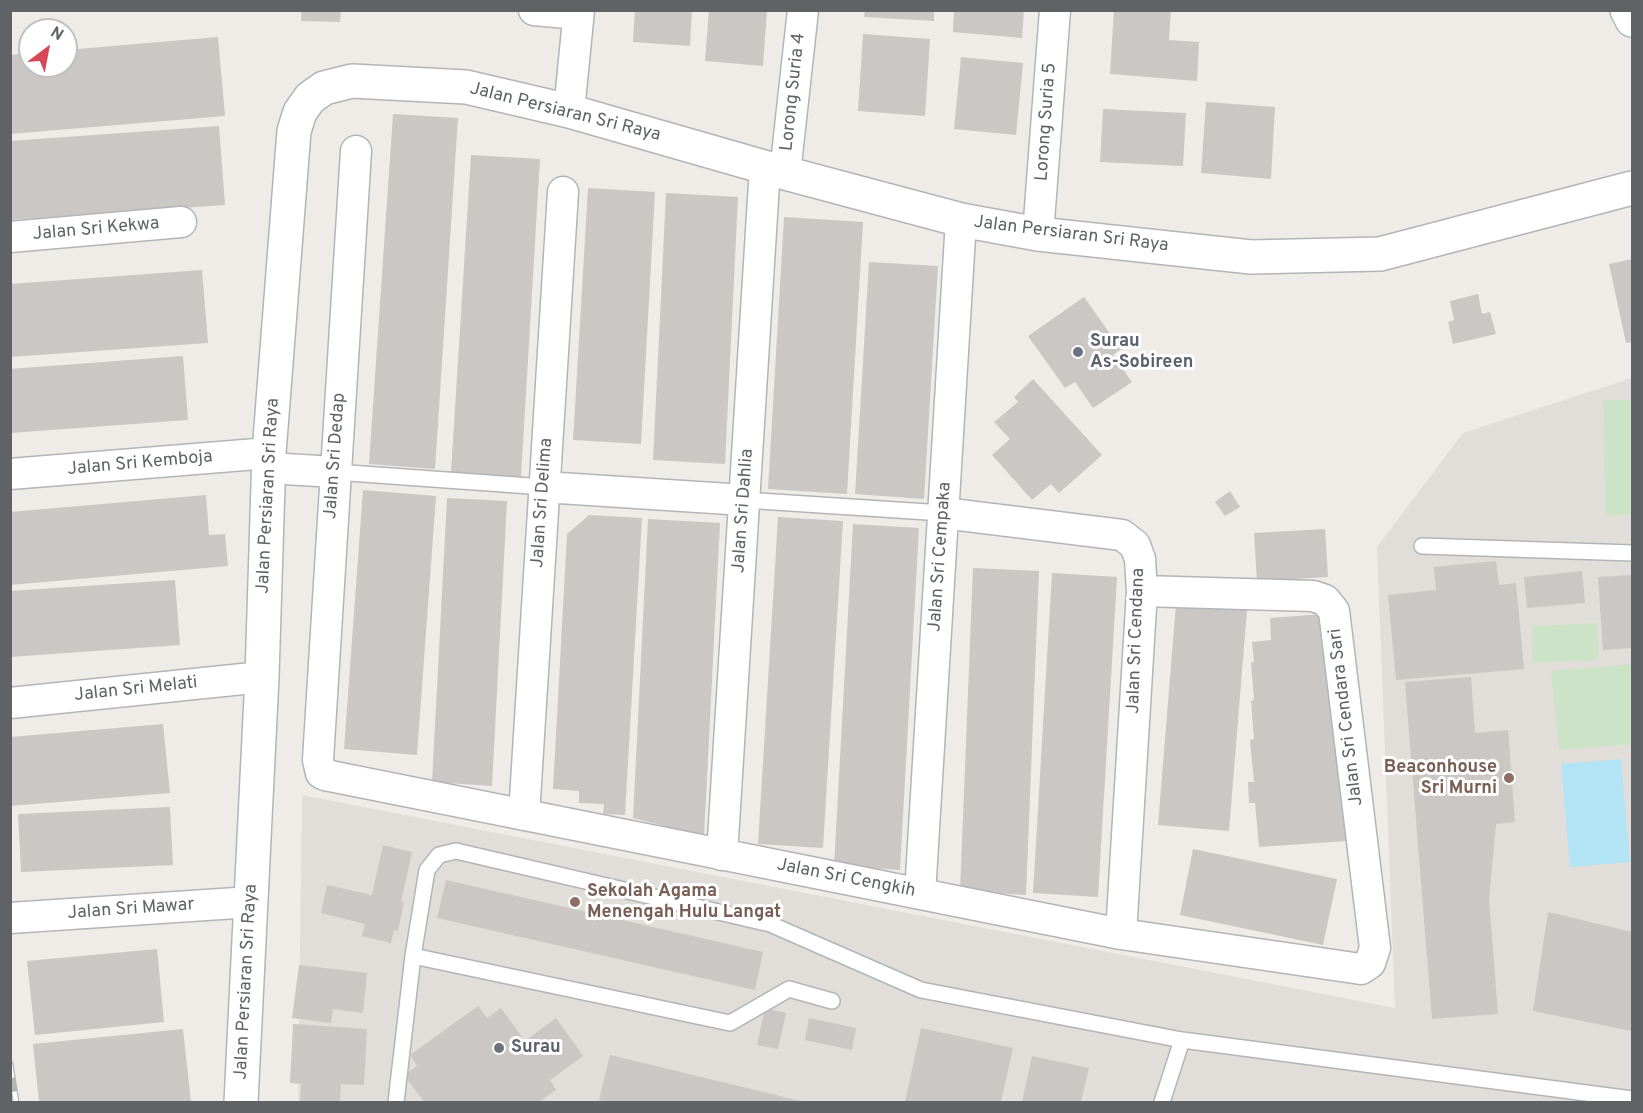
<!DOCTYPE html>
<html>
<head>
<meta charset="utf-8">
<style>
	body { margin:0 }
	#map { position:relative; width:1643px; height:1113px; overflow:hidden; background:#efece7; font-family:Overpass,sans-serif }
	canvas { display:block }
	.frame { position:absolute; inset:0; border:12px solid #5f6365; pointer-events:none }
	.north { position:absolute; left:18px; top:18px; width:60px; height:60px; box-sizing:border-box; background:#fff; border:2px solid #bfc1c1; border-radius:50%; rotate:32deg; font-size:16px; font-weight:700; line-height:24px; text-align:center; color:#5f6365 }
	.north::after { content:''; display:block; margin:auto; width:21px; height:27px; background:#d44858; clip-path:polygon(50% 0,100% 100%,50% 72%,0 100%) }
</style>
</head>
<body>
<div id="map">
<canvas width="1643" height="1113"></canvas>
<div class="frame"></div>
<div class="north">N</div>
</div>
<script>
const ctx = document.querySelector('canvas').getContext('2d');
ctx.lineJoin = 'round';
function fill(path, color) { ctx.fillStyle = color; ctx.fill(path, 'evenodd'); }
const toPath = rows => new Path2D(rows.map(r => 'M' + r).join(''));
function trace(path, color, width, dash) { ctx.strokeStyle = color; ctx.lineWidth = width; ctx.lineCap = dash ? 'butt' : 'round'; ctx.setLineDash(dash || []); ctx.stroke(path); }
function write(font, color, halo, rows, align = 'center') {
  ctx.font = font + ' Overpass,sans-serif'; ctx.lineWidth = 6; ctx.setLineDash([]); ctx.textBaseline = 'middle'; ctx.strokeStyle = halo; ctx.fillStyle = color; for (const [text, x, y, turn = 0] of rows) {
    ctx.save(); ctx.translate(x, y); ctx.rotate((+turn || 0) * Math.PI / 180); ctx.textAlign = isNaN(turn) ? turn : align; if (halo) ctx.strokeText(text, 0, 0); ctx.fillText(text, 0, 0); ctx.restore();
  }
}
fill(toPath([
	[1632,378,1632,1102,298,1102,302,795,1395,1008,1377,547,1463,433]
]), '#e1ddd9');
fill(toPath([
	[1603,400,1632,400,1632,515,1606,516],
	[1597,623,1599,660,1533,663,1532,626],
	[1632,664,1632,744,1559,750,1551,671]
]), '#cde3c7');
fill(toPath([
	[1621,759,1630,862,1570,867,1561,764]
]), '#b2e4f5');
fill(toPath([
	[302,10,341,10,340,22,301,21],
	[635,10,692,10,690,46,633,42],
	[709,10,767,10,763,66,705,61],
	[865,10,934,10,934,21,864,17],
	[954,10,1024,10,1022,38,953,32],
	[1114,10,1171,10,1169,40,1199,42,1197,81,1110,74],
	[863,34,930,39,925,116,858,111],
	[218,37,225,116,10,134,10,55,30,53,30,66,66,66,66,50],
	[961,57,1023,63,1016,135,954,129],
	[1206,102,1275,107,1271,179,1201,173],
	[1103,109,1186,113,1183,166,1100,162],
	[393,114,458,118,435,469,369,464],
	[219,126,225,205,10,220,10,141],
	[471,155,540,159,521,477,451,472],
	[588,188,655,192,641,444,573,440],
	[666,193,738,197,725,464,653,460],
	[784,217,863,222,847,494,768,489],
	[1632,259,1632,342,1626,343,1609,264],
	[869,262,938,266,924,499,855,494],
	[202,270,208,343,10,357,10,284],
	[1478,294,1482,314,1490,312,1496,334,1453,344,1448,322,1454,320,1450,301],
	[1084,297,1121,349,1113,355,1132,382,1093,408,1075,382,1065,388,1028,336],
	[183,356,188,420,10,433,10,369],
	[1033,379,1102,455,1059,493,1051,484,1032,500,992,455,1010,439,994,422,1018,402,1014,397],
	[363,490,436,496,417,755,344,749],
	[1230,491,1240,507,1225,516,1215,502],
	[206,495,209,535,225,534,228,566,10,585,10,512],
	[447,498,507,501,492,786,432,782],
	[589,515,642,518,625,815,603,814,604,804,579,803,579,791,553,789,567,534],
	[778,517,843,521,823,848,758,844],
	[648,519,720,523,704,836,633,818],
	[853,524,919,528,900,870,834,866],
	[1325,529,1328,577,1257,581,1254,533],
	[1496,561,1499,585,1516,583,1524,669,1396,680,1388,595,1436,590,1434,567],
	[973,568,1039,571,1026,895,960,891],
	[1582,571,1585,603,1527,608,1524,577],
	[1052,573,1117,577,1098,897,1033,893],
	[1632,575,1632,648,1603,650,1598,577],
	[175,580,180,645,10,657,10,591],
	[1176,604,1247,610,1229,831,1158,825],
	[1323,614,1334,694,1347,841,1259,847,1255,803,1249,803,1248,782,1254,782,1250,740,1254,739,1251,701,1254,700,1251,662,1254,662,1252,642,1271,640,1270,618],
	[1471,677,1475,733,1508,730,1515,822,1496,824,1489,900,1498,1014,1432,1019,1405,682],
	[163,724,170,793,10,806,10,737],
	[170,807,173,865,21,872,18,814],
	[383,845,412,852,401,902,404,902,398,931,394,930,391,943,362,936,365,924,321,913,327,885,372,895],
	[1193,849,1337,879,1323,945,1180,915],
	[446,880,763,952,755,990,437,918],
	[1548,912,1632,932,1632,1031,1533,1011],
	[157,949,164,1022,35,1035,27,961],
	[299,965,367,973,363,1013,333,1009,331,1023,292,1018],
	[478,1006,487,1018,501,1008,525,1041,556,1018,583,1056,550,1080,556,1090,539,1102,424,1102,404,1075,417,1066,410,1055],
	[765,1008,786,1013,778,1049,757,1045],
	[809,1018,856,1028,852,1050,805,1040],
	[293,1024,367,1029,364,1085,341,1084,340,1102,300,1102,301,1084,290,1083],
	[921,1028,1013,1048,1001,1102,905,1102],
	[183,1029,191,1102,39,1102,33,1044],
	[610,1055,805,1102,609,1102,599,1100],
	[1032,1056,1089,1068,1081,1102,1022,1102]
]), '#cac7c4');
const service = toPath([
	[335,472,544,487],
	[744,500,943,513],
	[1422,546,1632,553],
	[413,956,730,1023,789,989,832,1001],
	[396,1102,413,956,427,870,439,855,456,851,770,924,921,990,1182,1040,1632,1099],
	[1162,1102,1182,1040]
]);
const minor = toPath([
	[534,10,578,14],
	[569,111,579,10],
	[356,151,318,760,321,773,325,775,1121,934,1361,969,1370,963,1375,948,1334,611,1325,600,1313,596,1142,591],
	[785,173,803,10],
	[1038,234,1055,10],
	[10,237,181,222],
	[268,468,335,472],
	[10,474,269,453],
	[544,487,744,500],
	[943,513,1122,535,1135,545,1140,559,1142,591,1121,934],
	[10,703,262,677],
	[524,815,563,192],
	[722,855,765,167],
	[920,894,961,220],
	[10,918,251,902]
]);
const tertiary = toPath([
	[241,1102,262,677,269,453,294,131,300,112,310,98,324,88,352,81,466,87,569,111,785,173,961,220,1038,234,1251,257,1380,254,1632,188]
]);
const secondary = toPath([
	[1627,10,1632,20]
]);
trace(service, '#b2b5b7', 18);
trace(minor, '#b2b5b7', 33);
trace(tertiary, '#b2b5b7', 36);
trace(secondary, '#b1b5b8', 36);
trace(service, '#fff', 15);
trace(minor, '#fff', 30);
trace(tertiary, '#fff', 33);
trace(secondary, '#fff', 33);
const rail = toPath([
	[10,1064,16,1102]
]);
trace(rail, '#b3b4b4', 7);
trace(rail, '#fff', 4.5, [14]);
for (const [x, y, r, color] of [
	[1078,352,6,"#6b7280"],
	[1509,778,6,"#8d6e63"],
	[575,902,6,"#8d6e63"],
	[499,1048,6,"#6b7280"]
]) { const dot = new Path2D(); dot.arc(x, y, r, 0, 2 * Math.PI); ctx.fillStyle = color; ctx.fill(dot); trace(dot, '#fff', 2); }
write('18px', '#5f6365', '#fff', [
	["Lorong Suria 4",794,92,-84],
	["Jalan Persiaran Sri Raya",565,113,14],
	["Lorong Suria 5",1047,122,-86],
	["Jalan Sri Kekwa",96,230,-5],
	["Jalan Persiaran Sri Raya",1071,235,7],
	["Jalan Sri Dedap",336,456,-86],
	["Jalan Sri Kemboja",140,464,-5],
	["Jalan Persiaran Sri Raya",269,496,-87],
	["Jalan Sri Delima",543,503,-86],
	["Jalan Sri Dahlia",744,511,-86],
	["Jalan Sri Cempaka",941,557,-86],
	["Jalan Sri Cendana",1137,641,-88],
	["Jalan Sri Melati",136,690,-6],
	["Jalan Sri Cendara Sari",1347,717,-97],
	["Jalan Sri Cengkih",846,879,11],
	["Jalan Sri Mawar",131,910,-4],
	["Jalan Persiaran Sri Raya",247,982,-87]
]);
write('bold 18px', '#5b616d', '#fff', [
	["Surau",1090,342],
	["As-Sobireen",1090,363],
	["Surau",511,1048]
], 'left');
write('bold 18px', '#785e54', '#fff', [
	["Beaconhouse",1497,768],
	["Sri Murni",1497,789],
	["Sekolah Agama",587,892,"left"],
	["Menengah Hulu Langat",587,913,"left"]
], 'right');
</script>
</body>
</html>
